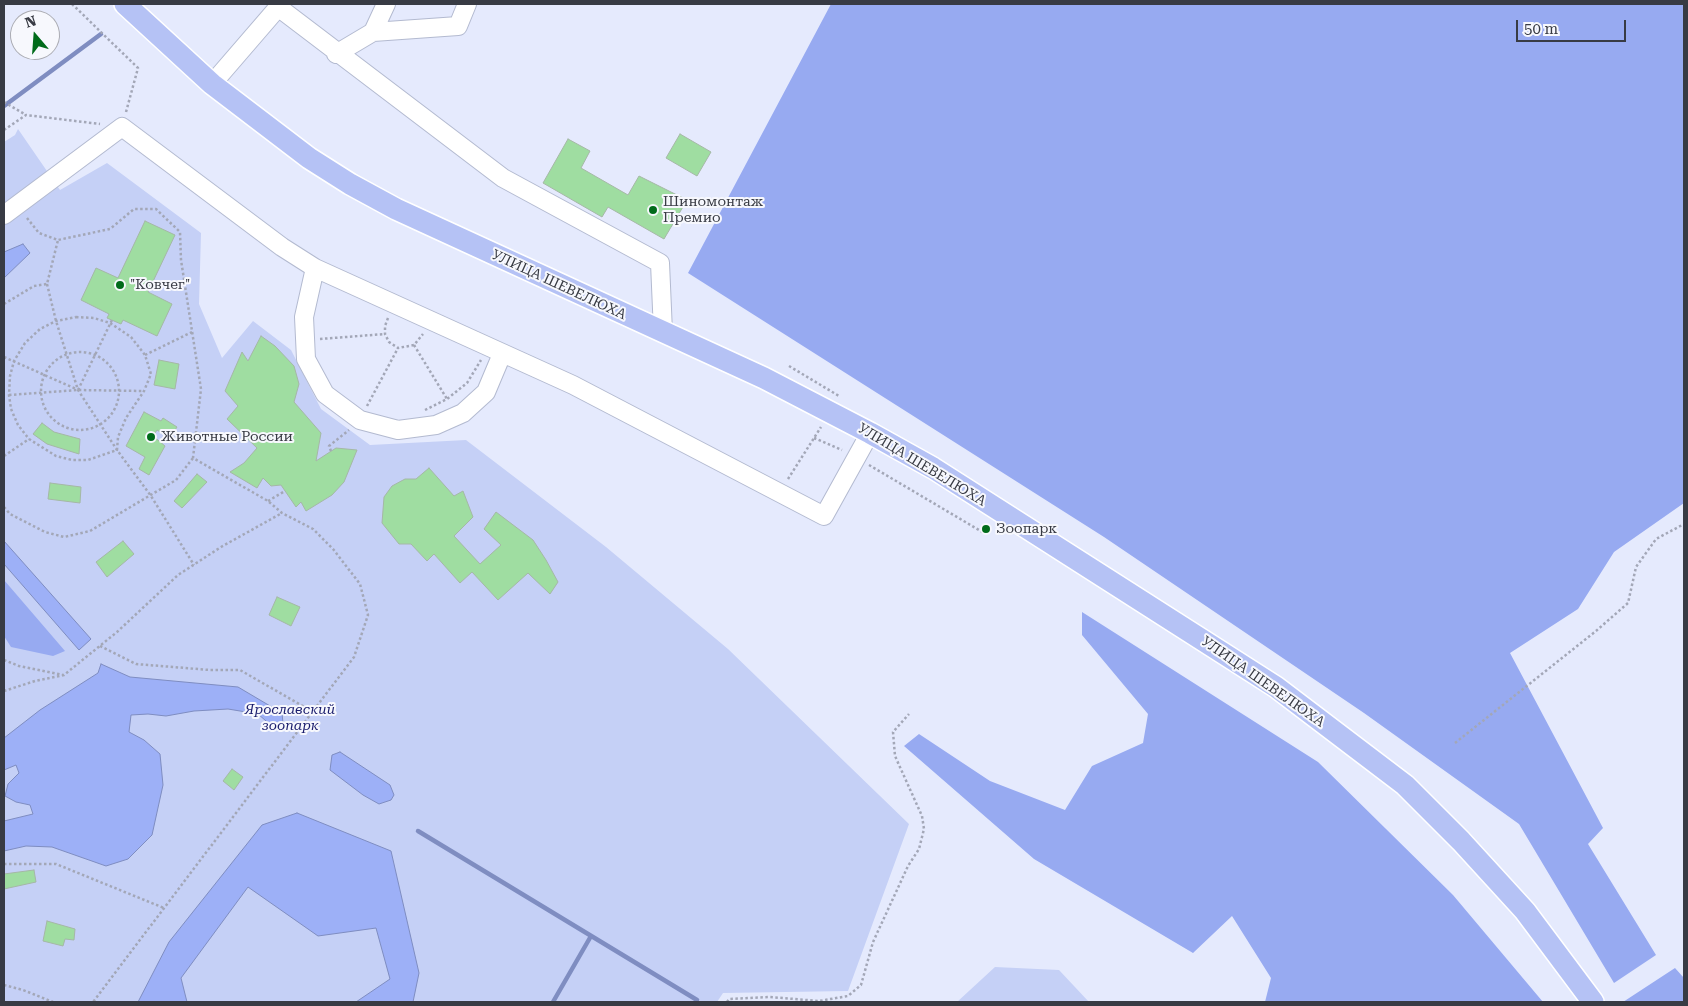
<!DOCTYPE html>
<html>
<head>
<meta charset="utf-8">
<style>
	body { margin:0 }
	#map { position:relative; width:1688px; height:1006px; overflow:hidden; background:#e5eafd; font-family:"Roboto Serif",serif }
	canvas { display:block }
	.frame { position:absolute; inset:0; border:5px solid #383b44; pointer-events:none }
	.north { position:absolute; left:10px; top:10px; width:50px; height:50px; box-sizing:border-box; background:#f7f8fd; border:1px solid #abacb3; border-radius:50%; rotate:342deg; font-size:14px; font-weight:700; line-height:20px; text-align:center; color:#383b44 }
	.north::after { content:''; display:block; margin:auto; width:18px; height:22px; background:#006b1a; clip-path:polygon(50% 0,100% 100%,50% 72%,0 100%) }
	.scale { position:absolute; left:1516px; top:20px; width:110px; height:22px; box-sizing:border-box; border:2px solid #383b44; border-top:0; padding-left:6px; font-size:15px; line-height:18px; white-space:nowrap; color:#383b44; -webkit-text-stroke:4px #f7f8fd; paint-order:stroke }
</style>
</head>
<body>
<div id="map">
<canvas width="1688" height="1006"></canvas>
<div class="frame"></div>
<div class="north">N</div>
<div class="scale">50 m</div>
</div>
<script>
const ctx = document.querySelector('canvas').getContext('2d');
ctx.lineJoin = 'round';
function fill(path, color) { ctx.fillStyle = color; ctx.fill(path, 'evenodd'); }
const toPath = rows => new Path2D(rows.map(r => 'M' + r).join(''));
function trace(path, color, width, dash) { ctx.strokeStyle = color; ctx.lineWidth = width; ctx.lineCap = dash ? 'butt' : 'round'; ctx.setLineDash(dash || []); ctx.stroke(path); }
function write(font, color, halo, rows, align = 'center') {
  ctx.font = font + ' "Roboto Serif",serif'; ctx.lineWidth = 4; ctx.setLineDash([]); ctx.textBaseline = 'middle'; ctx.strokeStyle = halo; ctx.fillStyle = color; for (const [text, x, y, turn = 0] of rows) {
    ctx.save(); ctx.translate(x, y); ctx.rotate((+turn || 0) * Math.PI / 180); ctx.textAlign = isNaN(turn) ? turn : align; if (halo) ctx.strokeText(text, 0, 0); ctx.fillText(text, 0, 0); ctx.restore();
  }
}
fill(toPath([
	[18,129,60,190,107,163,201,233,199,304,222,358,253,321,291,350,321,409,370,445,466,440,606,547,728,649,909,824,848,991,723,993,717,1002,4,1002,4,142,15,135],
	[995,967,1059,970,1089,1002,957,1002]
]), '#c5d0f6');
fill(toPath([
	[831,4,1684,4,1684,503,1614,552,1578,609,1510,653,1603,828,1588,844,1656,955,1614,983,1519,824,1364,713,1104,537,688,273],
	[4,580,65,651,53,656,11,647,4,636],
	[1082,612,1318,762,1453,895,1543,1002,1265,1002,1271,978,1232,916,1193,953,1034,859,904,746,919,734,990,781,1065,810,1092,766,1143,743,1148,714,1082,635],
	[1675,968,1684,978,1684,1002,1623,1002]
]), '#97aaf1');
const water = toPath([
	[23,244,30,253,4,278,4,252,23,244],
	[4,541,91,639,79,650,4,564,4,541],
	[101,664,130,677,238,687,282,713,283,723,273,727,258,714,228,709,194,711,166,716,148,714,131,715,129,732,144,740,160,754,163,785,152,835,128,859,106,866,52,847,26,846,4,851,4,821,33,814,30,805,16,802,5,796,8,784,19,773,16,765,4,770,4,738,40,710,98,673,101,664],
	[340,752,390,785,394,795,391,800,379,804,363,795,330,770,332,755,340,752],
	[297,813,391,851,419,973,413,1002,356,1002,390,979,376,928,318,936,248,887,181,978,187,1002,138,1002,169,942,262,825,297,813]
]);
fill(water, '#9db0f7');
trace(water, '#7f8dc1', 1);
trace(toPath([
	[4,106,101,34],
	[418,831,697,1000],
	[553,1002,591,936]
]), '#7f8dc1', 4.5);
const building = toPath([
	[680,134,711,152,697,176,666,158,680,134],
	[568,139,590,151,581,168,628,195,639,176,687,200,664,239,608,207,602,217,543,183,568,139],
	[145,221,175,235,148,292,172,304,157,336,123,320,121,324,107,318,109,314,81,300,96,268,118,278,145,221],
	[261,336,275,346,294,366,299,384,294,402,321,433,316,461,336,448,357,450,344,482,332,495,306,511,301,502,296,507,281,485,271,486,263,478,257,488,230,472,244,463,257,448,227,419,238,406,225,391,242,352,248,361,261,336],
	[159,360,179,364,175,389,154,385,159,360],
	[144,412,161,421,163,418,177,427,170,438,157,430,153,436,165,446,149,475,139,469,145,457,126,446,144,412],
	[42,423,54,432,80,439,79,454,47,444,33,434,42,423],
	[429,468,454,496,463,491,473,517,454,536,480,564,501,545,484,529,496,512,533,540,546,560,558,582,550,594,528,573,498,600,472,572,460,583,434,554,427,561,411,544,399,544,382,523,384,497,392,486,405,479,416,479,429,468],
	[197,474,207,482,182,508,174,501,197,474],
	[50,483,81,487,80,503,48,499,50,483],
	[123,541,134,554,107,577,96,562,123,541],
	[277,597,300,607,291,626,269,615,277,597],
	[232,769,243,777,234,790,223,781,232,769],
	[34,870,36,882,4,889,4,874,34,870],
	[47,921,75,929,74,940,65,939,63,946,43,941,47,921]
]);
fill(building, '#9fdda1');
trace(building, '#a5b8a6', 1);
const minor = toPath([
	[278,7,503,178,660,263,663,332],
	[373,32,386,4],
	[336,54,373,32,458,26,467,4],
	[212,84,281,4],
	[4,215,122,127,282,247,315,268,573,385,824,516,870,433],
	[315,268,304,317,306,359,325,394,360,420,398,430,436,425,463,413,486,392,502,354]
]);
const major = toPath([
	[125,4,212,84,309,158,350,184,396,209,764,378,870,433,933,468,1276,687,1405,785,1461,841,1525,911,1593,1002]
]);
trace(minor, '#b3bad0', 20);
trace(major, '#fff', 24);
trace(toPath([
	[72,4,138,68,126,112],
	[4,102,26,115],
	[4,130,26,115,100,124],
	[27,218,39,233,58,240,110,229,134,209,156,209,180,232,181,260,201,389,193,458,268,501,282,513,313,529,333,549,360,584,368,615,354,657,93,1002],
	[47,284,56,321,78,390,117,450,151,496,194,565],
	[4,304,34,286,47,284,58,240],
	[76,317,94,318,110,323,131,337,145,355,151,374,144,391,126,418,118,437,117,450,88,460,72,460,56,456,29,439,18,425,11,409,9,395,10,376,14,361,25,343,40,329,56,321,76,317],
	[388,318,385,326,385,334,389,342,398,348,414,345,423,334],
	[320,339,385,334],
	[414,345,447,399],
	'41 391a39 39 0 1 1 78 0a39 39 0 1 1-78 0Z',
	[145,355,192,332],
	[4,357,76,389],
	[789,366,839,396],
	[78,390,112,320],
	[9,395,78,390,144,391],
	[367,406,398,348],
	[425,410,447,399,467,383,481,360],
	[814,438,842,450],
	[331,451,329,446,349,430],
	[4,456,29,439],
	[869,465,984,533],
	[788,479,821,427],
	[268,501,285,491],
	[4,507,10,514,45,532,64,537,90,531,176,480,193,458],
	[100,646,136,664,210,670,240,670,313,712],
	[4,660,19,666,63,675],
	[4,691,35,681,64,675,117,632,178,575,221,547,282,513],
	[1455,743,1596,631,1628,603,1636,567,1656,539,1684,524],
	[4,864,56,864,164,908],
	[4,985,23,990,53,1002],
	[727,1002,729,999,770,997,819,1001,848,996,861,985,873,942,908,866,919,849,924,829,922,816,895,756,893,732,909,714]
]), '#a3a7b7', 2.5, [2.5, 2.5]);
trace(minor, '#fff', 18);
trace(major, '#b5c2f5', 21);
for (const [x, y, r, color] of [
	[653,210,5,"#006b1a"],
	[120,285,5,"#006b1a"],
	[151,437,5,"#006b1a"],
	[986,529,5,"#006b1a"]
]) { const dot = new Path2D(); dot.arc(x, y, r, 0, 2 * Math.PI); ctx.fillStyle = color; ctx.fill(dot); trace(dot, '#f7f8fd', 2); }
write('14px', '#383b44', '#f7f8fd', [
	["Шиномонтаж",663,202],
	["Премио",663,218],
	["\"Ковчег\"",130,285],
	["Животные России",161,437],
	["Зоопарк",996,529]
], 'left');
write('14px', '#383b44', '#f7f8fd', [
	["УЛИЦА ШЕВЕЛЮХА",559,285,25],
	["УЛИЦА ШЕВЕЛЮХА",922,465,31],
	["УЛИЦА ШЕВЕЛЮХА",1263,682,35]
]);
write('italic 14px', '#1a1d6d', '#f7f8fd', [
	["Ярославский",290,710],
	["зоопарк",290,726]
]);
</script>
</body>
</html>
